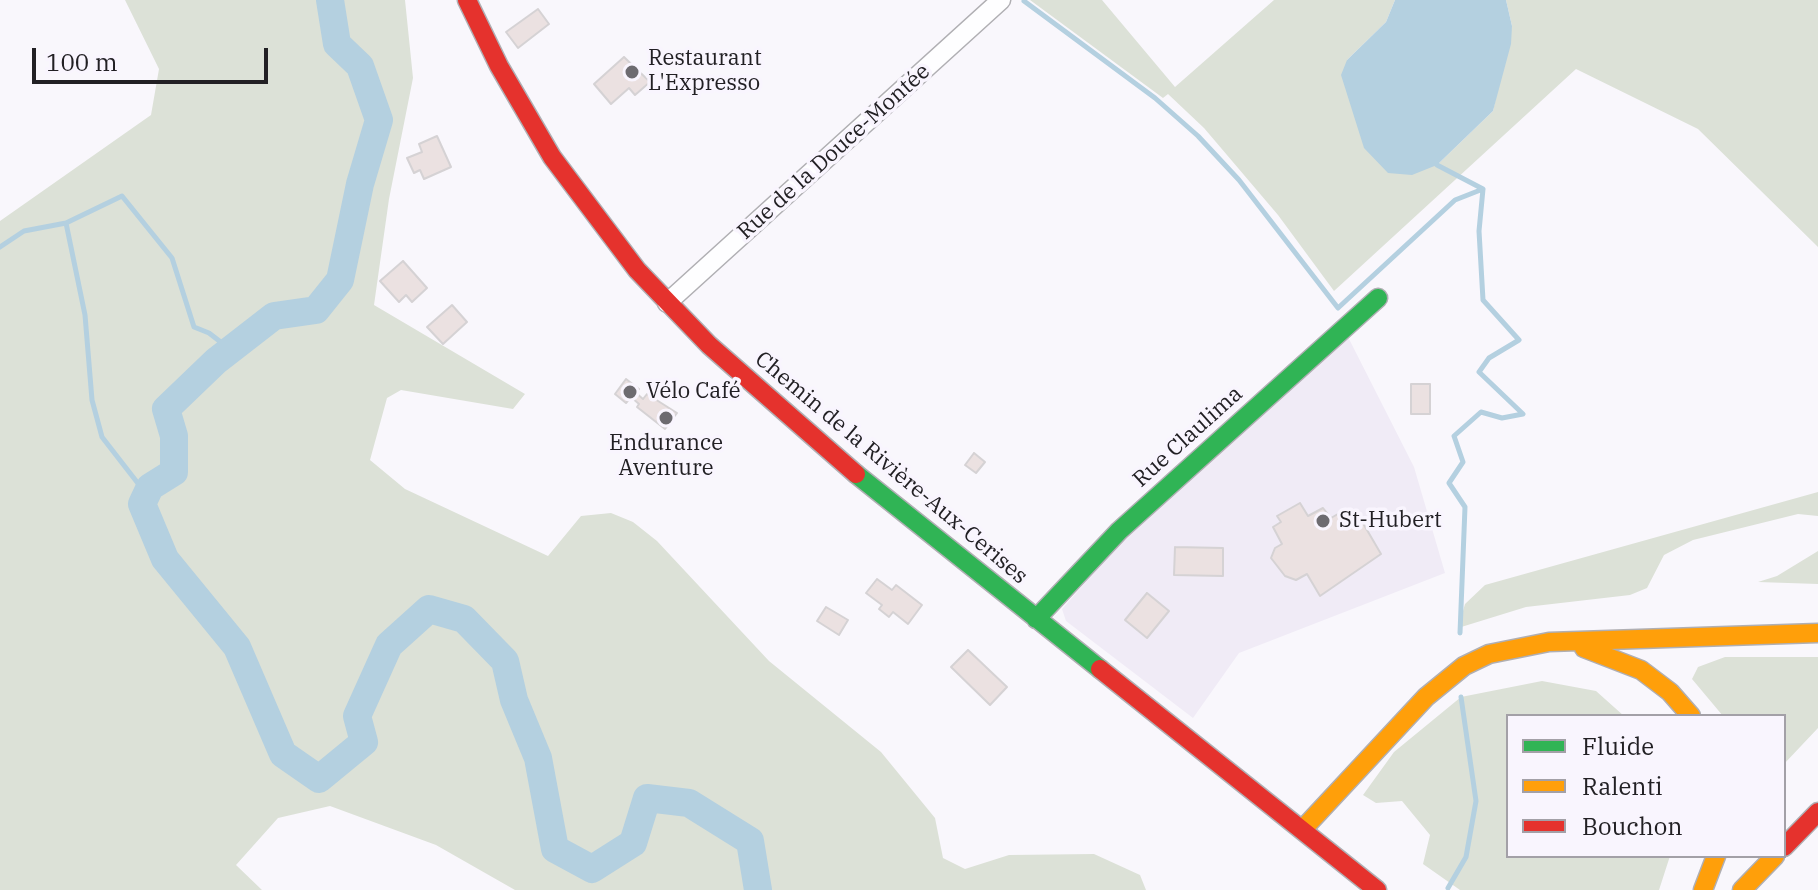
<!DOCTYPE html>
<html>
<head>
<meta charset="utf-8">
<style>
	body { margin:0 }
	#map { position:relative; width:1818px; height:890px; overflow:hidden; background:#f9f7fc; font-family:"IBM Plex Serif",serif }
	canvas { display:block }
	.legend { position:absolute; left:1506px; top:714px; width:280px; height:144px; box-sizing:border-box; background:#f9f5fe; border:2px solid #a3a0a7; margin:0; padding:10px 14px; list-style:none; font-size:24px; color:#222024 }
	.legend li { display:flex; align-items:center; gap:16px; height:40px }
	.legend b { width:40px; border:2px solid #a3a0a7 }
	.scale { position:absolute; left:32px; top:48px; width:236px; height:36px; box-sizing:border-box; border:4px solid #222024; border-top:0; padding-left:10px; font-size:24px; line-height:28px; white-space:nowrap; color:#222024; -webkit-text-stroke:6px #f9f5fe; paint-order:stroke }
</style>
</head>
<body>
<div id="map">
<canvas width="1818" height="890"></canvas>
<ul class="legend">
<li><b style="height:10px;background:#30b455"></b>Fluide</li>
<li><b style="height:10px;background:#ff9f0a"></b>Ralenti</li>
<li><b style="height:10px;background:#e5322d"></b>Bouchon</li>
</ul>
<div class="scale">100 m</div>
</div>
<script>
const ctx = document.querySelector('canvas').getContext('2d');
ctx.lineJoin = 'round';
function fill(path, color) { ctx.fillStyle = color; ctx.fill(path, 'evenodd'); }
const toPath = rows => new Path2D(rows.map(r => 'M' + r).join(''));
function trace(path, color, width, dash) { ctx.strokeStyle = color; ctx.lineWidth = width; ctx.lineCap = dash ? 'butt' : 'round'; ctx.setLineDash(dash || []); ctx.stroke(path); }
function write(font, color, halo, rows, align = 'center') {
  ctx.font = font + ' "IBM Plex Serif",serif'; ctx.lineWidth = 7; ctx.setLineDash([]); ctx.textBaseline = 'middle'; ctx.strokeStyle = halo; ctx.fillStyle = color; for (const [text, x, y, turn = 0] of rows) {
    ctx.save(); ctx.translate(x, y); ctx.rotate((+turn || 0) * Math.PI / 180); ctx.textAlign = isNaN(turn) ? turn : align; if (halo) ctx.strokeText(text, 0, 0); ctx.fillText(text, 0, 0); ctx.restore();
  }
}
fill(toPath([
	[1348,337,1414,467,1445,573,1239,653,1193,718,1066,621,1062,609,1132,529]
]), '#f0ebf6');
fill(toPath([
	[125,0,405,0,413,78,389,199,374,305,525,394,513,409,401,390,387,398,370,460,405,489,548,556,581,516,611,513,633,522,657,541,769,661,881,752,935,818,943,858,965,869,1009,855,1094,854,1140,875,1146,890,515,890,436,845,330,806,278,818,236,865,262,890,0,890,0,221,151,115,159,69],
	[1030,0,1102,0,1175,87,1274,0,1395,0,1386,22,1347,60,1437,165,1493,111,1512,26,1506,0,1818,0,1818,247,1698,129,1576,69,1334,291,1278,215,1204,128,1168,94,1163,98],
	[1818,492,1818,516,1798,514,1693,540,1664,555,1647,588,1630,595,1526,607,1458,628,1465,604,1485,585],
	[1818,551,1818,584,1758,582,1777,576],
	[1725,657,1818,657,1818,728,1784,764,1784,716,1723,716,1692,679,1698,667],
	[1542,681,1596,691,1624,716,1508,716,1508,856,1670,856,1659,890,1460,890,1423,864,1430,835,1402,801,1376,803,1363,795,1394,752,1461,697]
]), '#dce1d7');
fill(toPath([
	[1395,0,1506,0,1512,26,1511,44,1493,111,1437,165,1412,175,1388,173,1364,148,1341,75,1347,60,1386,22]
]), '#b4d0e0');
trace(toPath([
	[1024,1,1155,98,1198,136,1239,180,1338,308,1455,200,1483,189],
	[1437,165,1483,189,1479,231,1483,300,1519,340,1489,358,1479,372,1523,414,1502,418,1481,412,1454,436,1463,462,1449,483,1465,507,1460,633],
	[66,223,85,315,92,400,102,437,147,495],
	[0,247,24,231,66,223,122,196,172,258,194,327,209,333,231,350],
	[1448,888,1466,857,1476,801,1461,697]
]), '#b4d0e0', 5);
trace(toPath([
	[330,0,337,44,360,66,379,120,360,184,340,280,316,310,274,316,216,361,166,409,174,436,174,472,150,487,142,504,165,559,237,647,283,754,319,779,364,742,357,716,389,645,429,609,464,619,505,661,514,700,538,758,555,849,592,869,633,843,647,798,689,803,750,841,758,890]
]), '#b4d0e0', 28);
const building = toPath([
	[538,9,549,24,518,48,506,32,538,9],
	[624,57,650,82,635,95,629,88,611,104,594,84,624,57],
	[437,136,451,167,424,179,420,170,414,173,407,158,422,152,419,144,437,136],
	[403,261,427,288,412,302,406,295,399,302,380,281,403,261],
	[452,305,467,322,443,344,427,327,452,305],
	[626,379,639,389,636,393,643,399,647,394,677,413,665,429,637,407,639,404,631,397,626,403,615,394,626,379],
	[1411,384,1430,384,1430,414,1411,414,1411,384],
	[974,453,985,462,976,473,965,465,974,453],
	[1300,503,1308,516,1323,508,1331,518,1343,511,1348,521,1360,518,1381,554,1320,596,1307,574,1296,580,1285,576,1271,558,1275,548,1282,544,1273,527,1281,522,1277,516,1300,503],
	[1175,547,1223,548,1223,576,1174,575,1175,547],
	[877,579,892,590,896,585,922,605,908,624,893,612,889,617,879,609,882,605,866,593,877,579],
	[1147,593,1169,611,1147,638,1125,620,1147,593],
	[826,607,848,620,839,635,817,621,826,607],
	[968,650,1007,687,990,705,951,667,968,650]
]);
fill(building, '#ebe1e1');
trace(building, '#d5d2d4', 2);
const street = toPath([
	[667,303,1001,0]
]);
const fast = toPath([
	[856,474,1100,669],
	[1036,619,1119,531,1378,298]
]);
const slow = toPath([
	[1584,648,1641,670,1670,692,1691,716],
	[1303,829,1426,697,1464,666,1489,654,1549,642,1818,633],
	[1703,890,1716,856],
	[1742,890,1775,856]
]);
const jam = toPath([
	[467,0,499,66,552,157,637,270,709,345,856,474],
	[1100,669,1377,890],
	[1784,847,1818,812]
]);
trace(street, '#b0afb3', 21);
trace(fast, '#b0afb3', 21);
trace(slow, '#b0afb3', 21);
trace(jam, '#b0afb3', 21);
trace(street, '#fefeff', 18);
trace(fast, '#30b455', 18);
trace(slow, '#ff9f0a', 18);
trace(jam, '#e5322d', 18);
for (const [x, y, r, color] of [
	[632,72,8,"#6d6b70"],
	[630,392,8,"#6d6b70"],
	[666,418,8,"#6d6b70"],
	[1323,521,8,"#6d6b70"]
]) { const dot = new Path2D(); dot.arc(x, y, r, 0, 2 * Math.PI); ctx.fillStyle = color; ctx.fill(dot); trace(dot, '#f9f5fe', 3); }
write('22px', '#222024', '#f9f5fe', [
	["Restaurant",648,59],
	["L'Expresso",648,84],
	["Vélo Café",646,392],
	["Endurance",666,444,"center"],
	["Aventure",666,469,"center"],
	["St-Hubert",1339,521]
], 'left');
write('22px', '#222024', '#f9f5fe', [
	["Rue de la Douce-Montée",834,152,-42],
	["Rue Claulima",1188,437,-42],
	["Chemin de la Rivière-Aux-Cerises",891,468,40]
]);
</script>
</body>
</html>
